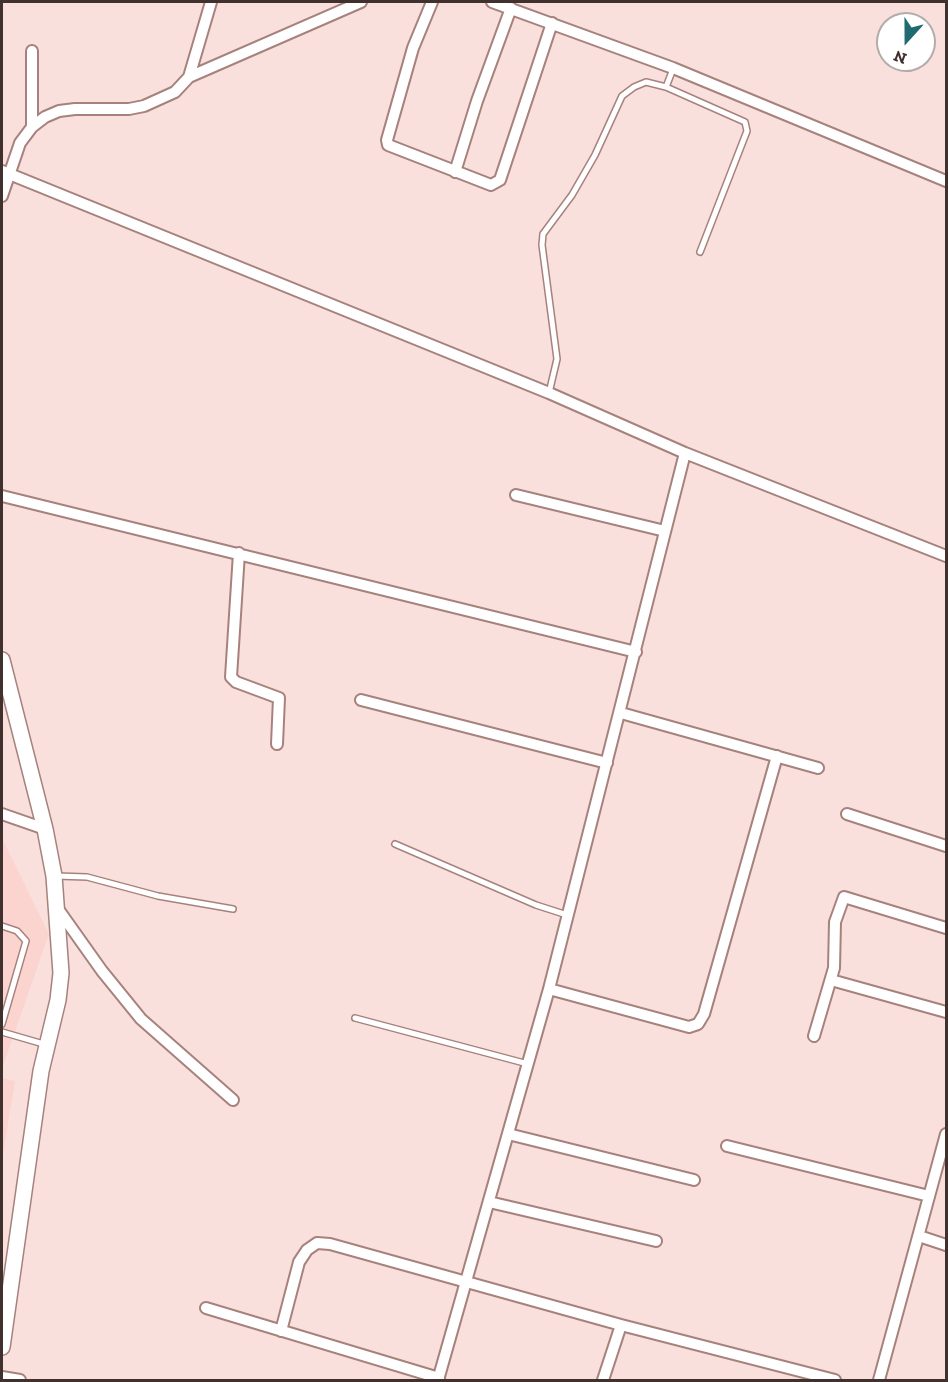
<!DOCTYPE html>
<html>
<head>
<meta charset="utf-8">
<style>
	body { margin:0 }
	#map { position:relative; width:948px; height:1382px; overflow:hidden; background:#f9e0dd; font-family:"Zilla Slab",serif }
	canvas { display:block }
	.frame { position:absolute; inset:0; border:3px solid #40302e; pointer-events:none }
	.north { position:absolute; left:876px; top:12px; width:60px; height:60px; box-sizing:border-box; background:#fff; border:2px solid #b3acab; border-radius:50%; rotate:201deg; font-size:16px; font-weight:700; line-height:24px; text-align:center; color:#40302e }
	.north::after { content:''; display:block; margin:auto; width:21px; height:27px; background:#1f6b71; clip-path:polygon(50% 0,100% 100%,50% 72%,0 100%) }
</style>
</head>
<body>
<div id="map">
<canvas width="948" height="1382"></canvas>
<div class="frame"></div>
<div class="north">N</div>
</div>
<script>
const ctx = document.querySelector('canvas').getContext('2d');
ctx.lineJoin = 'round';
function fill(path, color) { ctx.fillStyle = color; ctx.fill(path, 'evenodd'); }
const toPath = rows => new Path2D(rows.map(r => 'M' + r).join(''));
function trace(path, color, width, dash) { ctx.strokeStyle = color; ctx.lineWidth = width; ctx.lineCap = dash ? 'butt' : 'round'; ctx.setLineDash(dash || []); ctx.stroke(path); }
fill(toPath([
	[2,838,49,934,2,1069],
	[2,1078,15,1081,2,1161]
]), '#fcd4cf');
const lane = toPath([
	[666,87,673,69],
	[549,393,557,359,542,245,543,234,572,195,595,155,622,96,634,87,646,82,666,87,745,122,747,131,700,252],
	[395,844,536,905,567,915],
	[56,876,87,877,158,896,233,909],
	[2,926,17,931,26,941,2,1024],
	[355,1018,528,1064],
	[2,1032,47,1045]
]);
const street = toPath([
	[432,2,413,48,387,140,388,145,491,185,500,180,552,23],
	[492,2,673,68,946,181],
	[32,51,32,127],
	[189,77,211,2],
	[2,171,549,393,685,453,946,556],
	[455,172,477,101,511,8],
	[2,196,20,143,32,127,45,117,59,111,75,109,129,109,144,106,175,92,189,77,361,2],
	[516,495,665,531],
	[2,496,636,652],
	[239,553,231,677,236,682,279,698,277,744],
	[361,700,607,763],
	[621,713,818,768],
	[2,814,45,829],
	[847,814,946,846],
	[58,909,102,971,141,1019,233,1100],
	[831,980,946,1012],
	[549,989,689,1027,698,1024,704,1014,777,756],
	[814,1036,834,968,835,922,844,897,946,928],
	[508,1134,694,1180],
	[727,1146,929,1196],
	[489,1202,656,1241],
	[919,1236,946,1245],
	[206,1308,439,1378],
	[281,1331,299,1262,307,1250,317,1243,330,1244,621,1325,835,1380],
	[2,1377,20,1380],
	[438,1380,549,989,685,453],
	[603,1380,621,1325],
	[879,1380,946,1134]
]);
const secondary = toPath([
	[2,660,45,829,54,876,61,973,58,1000,41,1071,2,1347]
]);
trace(lane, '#a7827d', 8);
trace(street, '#a7827d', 14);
trace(secondary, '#a7827d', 18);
trace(lane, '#fff', 5);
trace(street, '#fff', 10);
trace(secondary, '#fff', 15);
</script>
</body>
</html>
